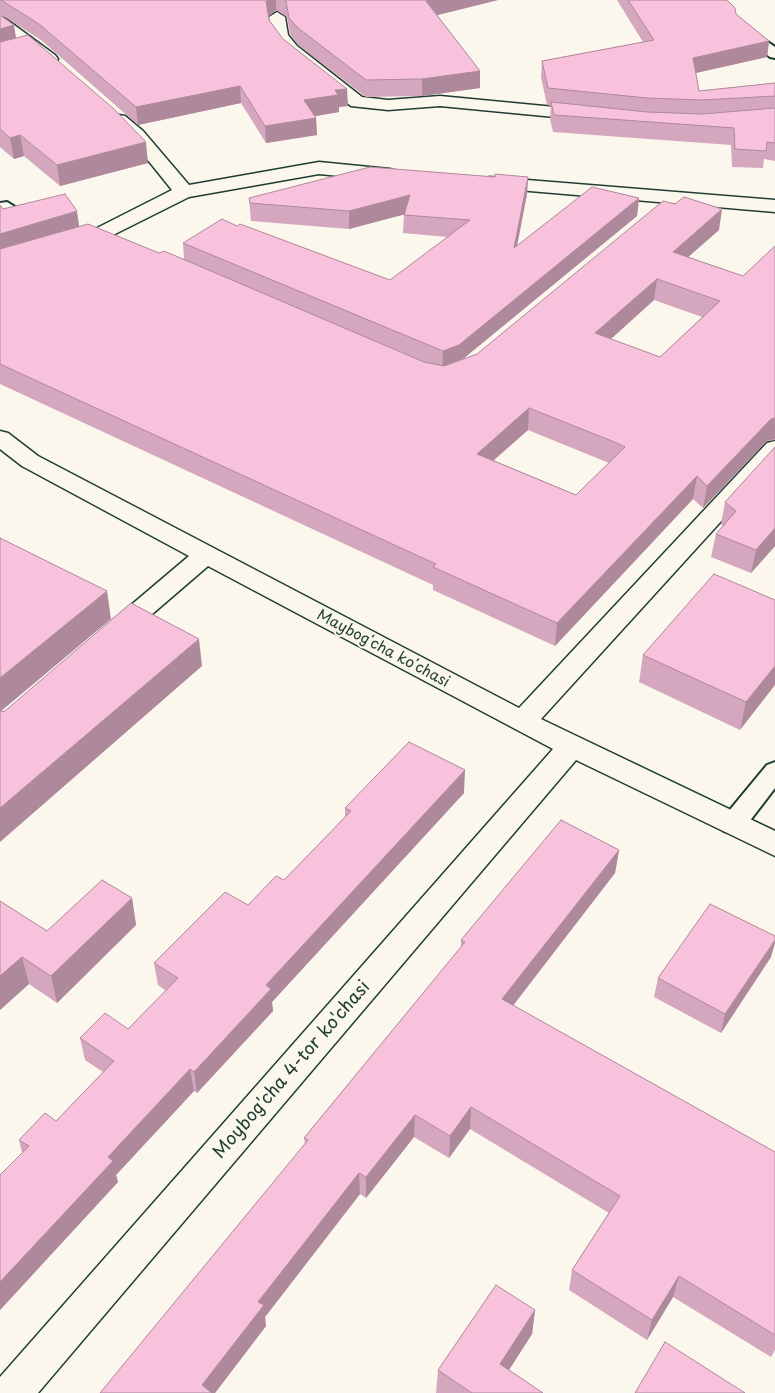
<!DOCTYPE html>
<html>
<head>
<meta charset="utf-8">
<style>
	body { margin:0 }
	canvas { display:block; background:#fbf7ec }
</style>
</head>
<body>
<canvas width="775" height="1393"></canvas>
<script>
const ctx = document.querySelector('canvas').getContext('2d');
ctx.lineJoin = 'round';
const toPath = rows => new Path2D(rows.map(r => 'M' + r).join(''));
function trace(path, color, width, dash) { ctx.strokeStyle = color; ctx.lineWidth = width; ctx.lineCap = dash ? 'butt' : 'round'; ctx.setLineDash(dash || []); ctx.stroke(path); }
function fill(path, color) { ctx.fillStyle = color; ctx.fill(path, 'evenodd'); }
function write(font, color, halo, rows, align = 'center') {
  ctx.font = font + ' "Playpen Sans",sans-serif'; ctx.lineWidth = 4; ctx.setLineDash([]); ctx.textBaseline = 'middle'; ctx.strokeStyle = halo; ctx.fillStyle = color; for (const [text, x, y, turn = 0] of rows) {
    ctx.save(); ctx.translate(x, y); ctx.rotate((+turn || 0) * Math.PI / 180); ctx.textAlign = isNaN(turn) ? turn : align; if (halo) ctx.strokeText(text, 0, 0); ctx.fillText(text, 0, 0); ctx.restore();
  }
}
const lane = toPath([
	[744,26,775,47,775,58,770,57,739,33,737,30,744,26],
	[7,202,15,207,13,210,0,213,0,203,7,202],
	[775,762,775,788,742,831,733,833,724,831,721,824,724,817,767,765,775,762]
]);
const street = toPath([
	[277,12,285,17,288,35,297,46,362,97,388,100,440,96,586,110,592,111,595,115,592,119,586,120,440,106,388,110,351,106,285,54,272,36,269,17,277,12],
	[0,17,6,19,55,55,58,59,55,63,43,63,0,30,0,17],
	[119,115,125,116,143,131,189,185,319,162,390,169,397,171,399,175,397,179,390,181,319,174,189,197,107,238,0,270,0,258,93,230,172,190,131,139,113,124,110,120,113,116,119,115],
	[490,177,775,200,775,212,483,187,480,183,483,179,490,177],
	[0,431,8,433,38,456,519,708,767,443,775,441,775,462,541,719,775,831,775,856,576,760,38,1393,0,1393,0,1377,553,749,208,566,122,640,113,643,104,640,100,634,104,628,189,556,22,466,0,449,0,431]
]);
trace(lane, '#1f3d34', 4);
trace(street, '#1f3d34', 3);
fill(lane, '#fbf7ec');
fill(street, '#fbf7ec');
fill(toPath([
	[0,0,498,0,437,15,480,71,480,88,422,96,366,97,298,45,290,34,287,17,276,10,269,16,269,20,283,39,348,106,339,107,339,112,315,116,316,118,317,135,266,143,241,103,138,125,41,40,0,14],
	[617,0,727,0,736,14,769,41,767,57,696,73,699,91,775,83,775,161,764,159,763,168,732,167,731,145,553,132,550,119,551,106,547,105,541,77,542,61,643,42],
	[0,15,16,38,148,163,60,186,24,156,14,159,0,147],
	[495,176,528,177,527,194,517,246,639,198,637,216,463,359,477,354,719,230,688,257,743,276,775,246,775,440,767,441,703,508,693,499,555,646,433,590,433,585,0,384,0,205,3,209,80,226,159,253,184,259,183,243,237,226,390,280,448,237,403,233,404,214,349,229,251,221,249,198],
	[654,300,702,317,660,357,611,339],
	[528,430,609,463,576,495,493,460],
	[725,502,775,546,751,573,711,557,716,534,723,526,721,524],
	[775,600,740,730,639,682,643,655],
	[464,793,272,1002,273,1011,197,1093,194,1091,116,1175,118,1182,0,1310,0,1175,22,1153,19,1140,56,1121,103,1072,85,1060,80,1038,128,1029,166,991,158,985,154,963,248,905,284,880,345,817,345,808],
	[619,850,615,873,513,1006,775,1152,775,1350,771,1357,673,1297,647,1340,569,1290,572,1270,609,1213,470,1129,449,1158,414,1137,366,1198,360,1194,265,1317,266,1326,215,1393,305,1143,304,1138,461,947,461,940],
	[132,898,136,925,57,1003,29,984,0,1010,0,901,47,931],
	[771,957,721,1033,654,997,658,978],
	[535,1310,532,1334,509,1370,543,1393,436,1393,438,1370]
]), '#d5a7be');
fill(toPath([
	[268,0,276,0,276,10,267,17,266,1],
	[432,0,498,0,426,18,426,1],
	[14,25,17,44,0,49,0,29],
	[769,41,767,57,691,74,693,58],
	[480,71,480,88,422,96,422,79],
	[240,86,241,103,138,125,136,107],
	[347,89,348,106,339,107,339,112,305,118,304,100,335,90],
	[316,118,317,135,266,143,265,126],
	[20,135,24,156,14,159,10,138],
	[146,142,148,163,60,186,57,165],
	[528,177,527,194,513,266,514,248],
	[410,195,410,213,349,229,349,211],
	[639,198,637,216,458,363,442,370,443,351],
	[722,209,719,230,670,273,673,252],
	[77,211,80,232,0,256,0,234],
	[657,279,654,300,593,355,595,333],
	[529,408,528,430,476,476,477,454],
	[775,418,775,439,767,441,703,508,707,486,771,419],
	[697,476,693,499,555,646,557,623],
	[775,528,775,546,751,573,756,550],
	[107,591,111,619,0,712,0,678],
	[199,639,202,666,0,842,0,808],
	[775,666,775,685,740,730,746,702],
	[465,770,464,793,272,1002,273,1011,197,1093,194,1072,266,985],
	[619,850,615,873,500,1022,502,999],
	[132,898,136,925,57,1003,51,976],
	[775,940,775,943,771,957,721,1033,725,1014],
	[22,957,29,984,0,1010,0,976],
	[190,1069,194,1091,116,1175,118,1182,0,1310,0,1282,108,1157],
	[471,1107,470,1129,449,1158,450,1136],
	[415,1115,414,1137,366,1198,366,1177],
	[359,1173,360,1194,265,1317,266,1326,215,1393,203,1393,202,1385,258,1302],
	[679,1276,673,1297,647,1340,652,1320],
	[535,1310,532,1334,498,1387,500,1364]
]), '#ae889b');
const building = toPath([
	[1,0,268,0,266,1,269,20,283,39,347,89,335,90,338,95,304,100,316,118,265,126,240,86,136,107,39,24,1,0],
	[285,0,432,0,426,1,480,71,422,79,366,80,298,28,289,18,286,1,285,0],
	[628,0,727,0,735,8,736,14,769,41,693,58,699,91,775,83,775,96,702,100,647,98,548,88,542,61,654,40,628,0],
	[0,15,14,25,0,29,0,15],
	[28,35,114,109,146,142,57,165,20,135,10,138,0,129,0,42,28,35],
	[551,102,647,112,702,114,775,108,775,143,767,142,766,151,735,149,734,128,554,115,551,102],
	[370,167,495,177,495,174,528,177,514,248,592,187,639,198,459,345,443,351,183,243,222,219,237,226,240,224,390,280,470,220,404,215,410,195,349,211,250,203,249,198,370,167],
	[65,194,77,211,0,234,0,205,3,209,65,194],
	[684,197,722,209,673,252,743,276,775,246,775,418,771,419,707,486,697,476,557,623,433,567,436,564,0,364,0,249,88,224,159,253,164,251,424,362,444,366,477,354,663,201,675,204,684,197],
	[657,279,720,301,660,357,595,333,657,279],
	[529,408,617,443,625,447,576,495,477,454,529,408],
	[775,447,775,528,756,550,716,534,736,511,725,502,775,447],
	[0,538,107,591,0,678,0,538],
	[714,574,775,600,775,666,746,702,643,655,714,574],
	[131,603,199,639,0,808,0,712,5,711,131,603],
	[409,742,465,770,266,985,271,989,194,1072,190,1069,108,1157,113,1161,0,1282,0,1175,29,1146,19,1140,45,1113,56,1121,114,1061,80,1038,105,1013,128,1029,178,978,154,963,225,892,248,905,276,876,284,880,351,811,345,808,409,742],
	[561,820,619,850,502,999,775,1152,775,1335,679,1276,652,1320,572,1270,620,1196,471,1107,450,1136,415,1115,366,1177,359,1173,258,1302,264,1305,202,1385,212,1393,100,1393,308,1140,304,1138,465,942,461,940,561,820],
	[102,880,132,898,51,976,22,957,0,976,0,901,47,931,102,880],
	[710,904,775,936,775,940,725,1014,658,978,710,904],
	[496,1285,535,1310,500,1364,543,1393,472,1393,438,1370,496,1285],
	[665,1342,745,1393,635,1393,665,1342]
]);
fill(building, '#f8c2dd');
trace(building, '#ae889b', 1);
write('15px', '#1f3d34', '#fbf7ec', [
	["Maybogʻcha koʻchasi",383,649,28]
]);
write('18px', '#1f3d34', '#fbf7ec', [
	["Moybog'cha 4-tor ko'chasi",292,1070,-49]
]);
</script>
</body>
</html>
